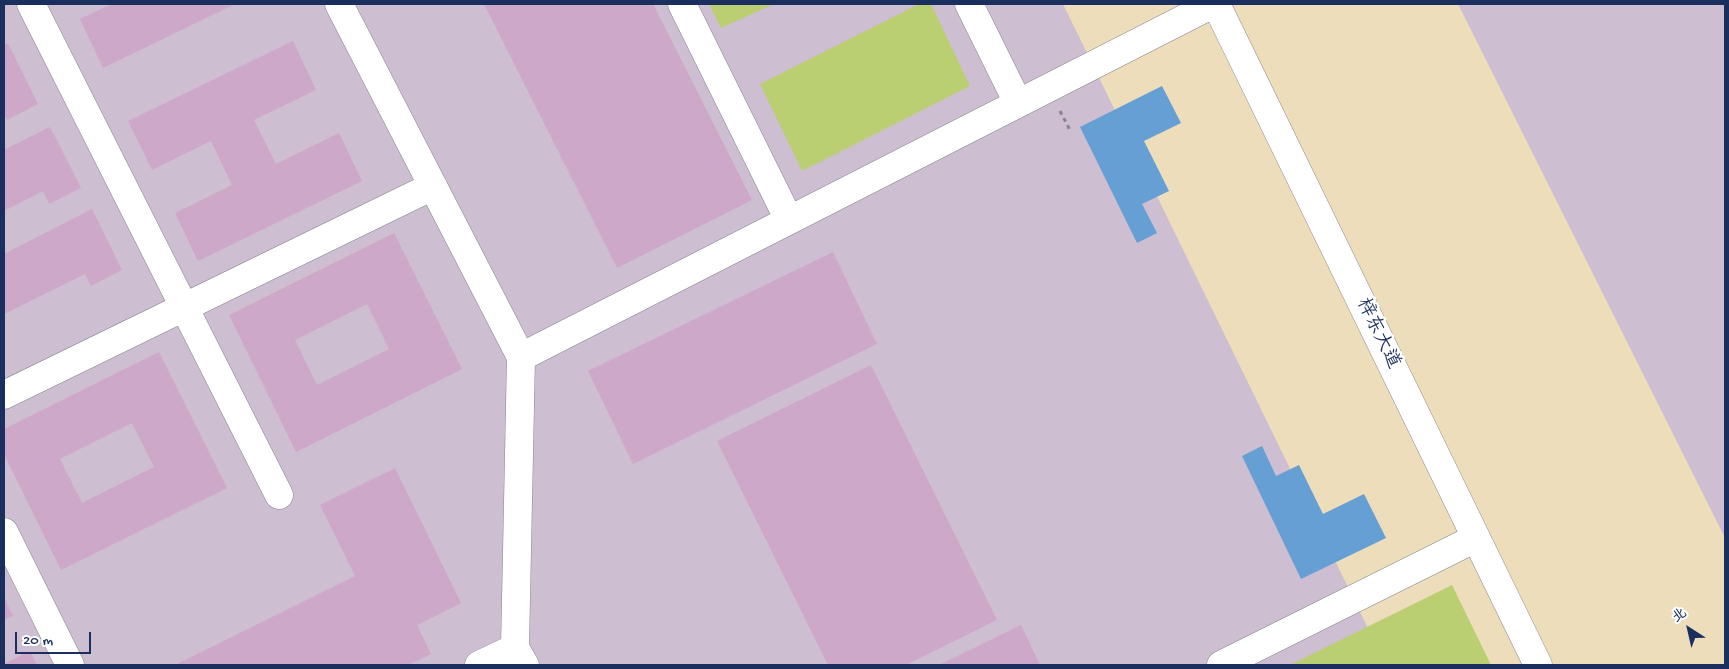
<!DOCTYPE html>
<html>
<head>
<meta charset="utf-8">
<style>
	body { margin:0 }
	#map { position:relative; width:1729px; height:669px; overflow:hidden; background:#edddbb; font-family:"Gochi Hand","LXGW WenKai TC",sans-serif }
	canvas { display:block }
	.frame { position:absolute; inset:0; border:5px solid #1b2f5e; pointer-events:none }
	.north { position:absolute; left:1664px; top:604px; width:50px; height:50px; -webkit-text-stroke:4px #fff; paint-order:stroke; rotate:325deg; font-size:14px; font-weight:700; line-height:20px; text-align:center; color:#1b2f5e }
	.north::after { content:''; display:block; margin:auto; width:18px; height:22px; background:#1b2f5e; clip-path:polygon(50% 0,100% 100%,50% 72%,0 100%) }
	.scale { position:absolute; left:15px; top:632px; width:76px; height:22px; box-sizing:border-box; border:2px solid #1b2f5e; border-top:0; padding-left:6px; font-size:15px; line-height:18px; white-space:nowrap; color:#1b2f5e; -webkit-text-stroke:4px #fff; paint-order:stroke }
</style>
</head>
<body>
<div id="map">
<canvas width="1729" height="669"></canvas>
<div class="frame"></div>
<div class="north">北</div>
<div class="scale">20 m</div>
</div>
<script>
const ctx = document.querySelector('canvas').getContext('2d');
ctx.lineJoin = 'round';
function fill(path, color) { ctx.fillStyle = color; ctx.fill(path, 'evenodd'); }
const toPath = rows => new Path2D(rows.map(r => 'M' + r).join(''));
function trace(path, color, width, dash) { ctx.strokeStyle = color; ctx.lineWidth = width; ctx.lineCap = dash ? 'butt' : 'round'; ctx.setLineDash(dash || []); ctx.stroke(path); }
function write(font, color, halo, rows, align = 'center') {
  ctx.font = font + ' "Gochi Hand","LXGW WenKai TC",sans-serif'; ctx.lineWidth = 5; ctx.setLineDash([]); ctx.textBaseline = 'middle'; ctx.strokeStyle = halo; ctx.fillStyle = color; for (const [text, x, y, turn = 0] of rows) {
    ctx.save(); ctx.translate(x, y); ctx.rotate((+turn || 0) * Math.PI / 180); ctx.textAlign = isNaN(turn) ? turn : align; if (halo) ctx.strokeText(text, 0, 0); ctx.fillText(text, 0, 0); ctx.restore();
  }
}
fill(toPath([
	[4,4,1063,4,1386,665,4,665],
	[1458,4,1725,4,1725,538]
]), '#cebed1');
fill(toPath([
	[709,4,774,4,721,28],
	[919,4,931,4,970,86,802,171,760,84],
	[1452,585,1491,665,1290,665]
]), '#bace72');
fill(toPath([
	[1162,86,1181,123,1144,141,1169,191,1142,204,1157,233,1137,243,1080,127],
	[1262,446,1276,476,1299,465,1323,514,1364,494,1386,538,1301,579,1242,456]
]), '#659fd4');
fill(toPath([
	[112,4,235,4,103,68,80,19],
	[484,4,653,4,752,200,617,268],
	[293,41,316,90,254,120,276,164,339,133,362,181,198,261,175,213,232,185,211,141,152,170,128,121],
	[8,43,38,104,7,120,4,113,4,45],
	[50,127,81,188,49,204,43,191,4,211,4,150],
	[92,209,122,270,91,286,85,274,4,314,4,254],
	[394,233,462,369,296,452,229,315],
	[367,304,389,349,317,385,295,340],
	[833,252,877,344,633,464,588,371],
	[159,352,227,488,61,570,4,454,4,429],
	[132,423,154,467,82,503,60,459],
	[871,365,997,620,906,665,828,665,717,441],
	[395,468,461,603,417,625,431,654,408,665,175,665,355,576,320,505],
	[4,597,13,616,4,620],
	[1021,625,1040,665,939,665],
	[30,651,37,665,4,665,4,664]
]), '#cea8c9');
const minor = toPath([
	[31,4,279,495],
	[339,4,521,357,515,648,525,665],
	[682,4,789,220],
	[969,4,1018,103],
	[521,357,1213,4],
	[4,395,433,186],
	[4,532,70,665],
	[479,665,515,648],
	[1221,665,1476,538]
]);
const major = toPath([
	[1216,4,1538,665]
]);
trace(minor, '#84868c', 29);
trace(major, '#84868c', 29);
trace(toPath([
	[1060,111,1071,132]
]), '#84868c', 3, [4, 4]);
trace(minor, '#fff', 28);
trace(major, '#fff', 28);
write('19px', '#1b2f5e', '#fff', [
	["梓东大道",1377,334,64]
]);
</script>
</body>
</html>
